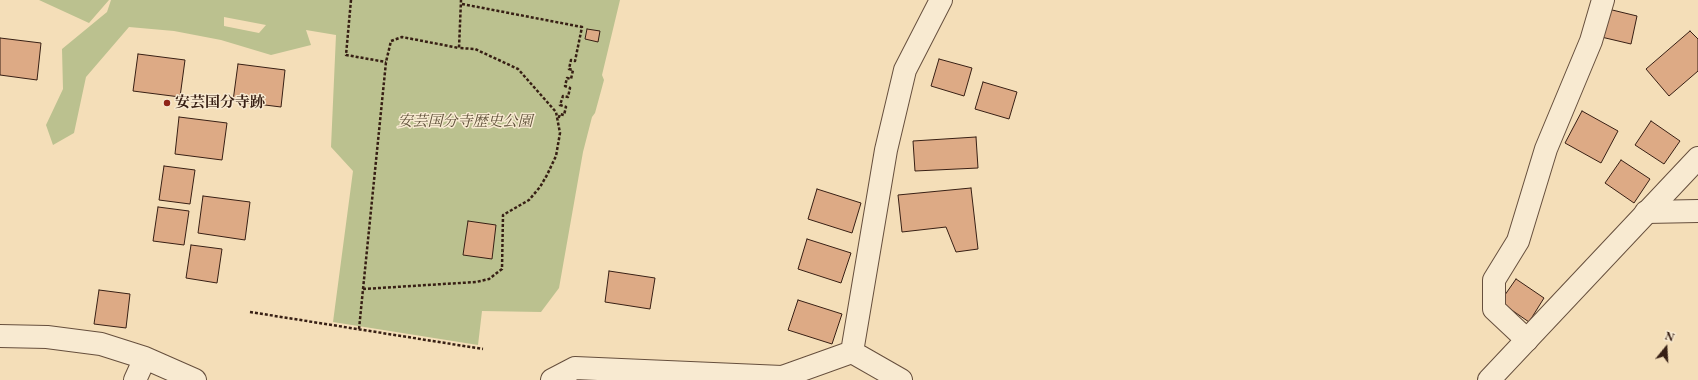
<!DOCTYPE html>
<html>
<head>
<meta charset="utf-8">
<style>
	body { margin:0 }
	#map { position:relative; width:1698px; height:380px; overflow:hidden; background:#f4deb8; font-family:"EB Garamond",serif }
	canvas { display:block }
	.north { position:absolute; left:1646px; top:328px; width:40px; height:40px; -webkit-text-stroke:3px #f8ead1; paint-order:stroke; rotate:18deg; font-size:11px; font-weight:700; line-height:16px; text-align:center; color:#371f14 }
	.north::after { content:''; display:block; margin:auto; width:14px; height:18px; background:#371f14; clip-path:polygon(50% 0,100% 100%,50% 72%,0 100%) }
</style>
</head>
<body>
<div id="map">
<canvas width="1698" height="380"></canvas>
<div class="north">N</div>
</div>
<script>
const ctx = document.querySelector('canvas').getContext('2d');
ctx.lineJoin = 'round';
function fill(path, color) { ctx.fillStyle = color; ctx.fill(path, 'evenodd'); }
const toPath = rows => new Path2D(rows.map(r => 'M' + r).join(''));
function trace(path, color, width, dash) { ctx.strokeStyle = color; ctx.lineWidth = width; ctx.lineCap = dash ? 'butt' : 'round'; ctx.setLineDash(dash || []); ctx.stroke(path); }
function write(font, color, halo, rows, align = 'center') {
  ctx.font = font + ' "EB Garamond","Noto Serif JP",serif'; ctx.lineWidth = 3; ctx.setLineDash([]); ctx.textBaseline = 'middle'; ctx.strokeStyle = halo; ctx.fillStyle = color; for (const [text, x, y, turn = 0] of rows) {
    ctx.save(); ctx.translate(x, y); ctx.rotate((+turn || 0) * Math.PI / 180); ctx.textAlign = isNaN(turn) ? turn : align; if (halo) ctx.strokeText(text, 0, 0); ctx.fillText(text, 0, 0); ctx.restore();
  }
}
fill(toPath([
	[39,0,109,0,89,23],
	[111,0,620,0,602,75,604,80,595,113,592,117,583,152,559,288,541,312,482,311,478,345,333,322,353,171,331,147,336,35,306,30,311,45,271,55,221,40,174,31,129,27,86,77,74,133,53,145,46,125,63,89,62,49,107,12],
	[224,17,266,25,259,33,224,26]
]), '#bbc18f');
const building = toPath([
	[1604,8,1637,16,1631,44,1597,36,1604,8],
	[587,29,600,31,598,42,585,39,587,29],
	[1690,31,1698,39,1698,71,1669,96,1646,69,1690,31],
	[0,38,41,43,37,80,0,75,0,38],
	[138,54,185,60,180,97,133,91,138,54],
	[939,59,972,68,964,96,931,86,939,59],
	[238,64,285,70,281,107,233,101,238,64],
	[983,82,1017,92,1009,119,975,109,983,82],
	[1582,111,1618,131,1601,163,1565,143,1582,111],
	[179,117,227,123,222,160,175,154,179,117],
	[1651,121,1680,141,1664,164,1635,145,1651,121],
	[976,137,978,168,915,171,913,141,976,137],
	[1621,160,1650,179,1634,203,1605,183,1621,160],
	[164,166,195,170,190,204,159,200,164,166],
	[971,188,978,249,956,252,946,227,902,232,898,195,971,188],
	[817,189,861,203,852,233,808,219,817,189],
	[203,196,250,202,245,240,198,233,203,196],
	[158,207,189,211,184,245,153,241,158,207],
	[468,221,496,225,492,259,463,255,468,221],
	[807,239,851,253,841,283,798,269,807,239],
	[191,245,222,249,217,283,186,278,191,245],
	[609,271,655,278,650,309,605,302,609,271],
	[1516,279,1544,298,1529,322,1500,302,1516,279],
	[99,290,130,294,126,328,94,324,99,290],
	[798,300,842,314,832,344,788,330,798,300]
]);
fill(building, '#ddaa85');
trace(building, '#371f14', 1);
const minor = toPath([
	[1646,212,1698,211],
	[0,336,47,337,101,344,145,358,195,380],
	[1527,340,1494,309,1494,280,1518,241,1546,149,1591,41,1603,0],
	[852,352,886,150,905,70,941,0],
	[135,380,145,358],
	[552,380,575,368,782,377,852,352,901,380]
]);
const tertiary = toPath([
	[1489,380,1698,158]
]);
trace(minor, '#664f3d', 24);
trace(tertiary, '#664f3d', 24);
trace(toPath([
	[351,0,346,55,386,62],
	[462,4,582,27,575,61,571,60,569,69,573,70,571,79,567,78,565,86,570,88,568,97,563,96,560,105,566,107,564,115,560,114,558,120],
	[363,289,476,282,489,279,502,269,503,215,529,200,540,187,547,175,556,156,560,133,556,112,518,69,475,49,459,48,461,0],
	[250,312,483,349],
	[359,329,386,62,391,41,402,37,459,48]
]), '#371f14', 2.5, [3, 2]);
trace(minor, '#f8ead1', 22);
trace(tertiary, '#f8ead1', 22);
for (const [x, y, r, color] of [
	[167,103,4,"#8f2418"]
]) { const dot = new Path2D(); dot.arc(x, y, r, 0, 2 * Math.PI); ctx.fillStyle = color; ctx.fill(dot); trace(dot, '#f8ead1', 1.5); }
write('bold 15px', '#371f14', '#f8ead1', [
	["安芸国分寺跡",175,103]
], 'left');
write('italic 15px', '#5f5039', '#f8ead1', [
	["安芸国分寺歴史公園",465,122]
]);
</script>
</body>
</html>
